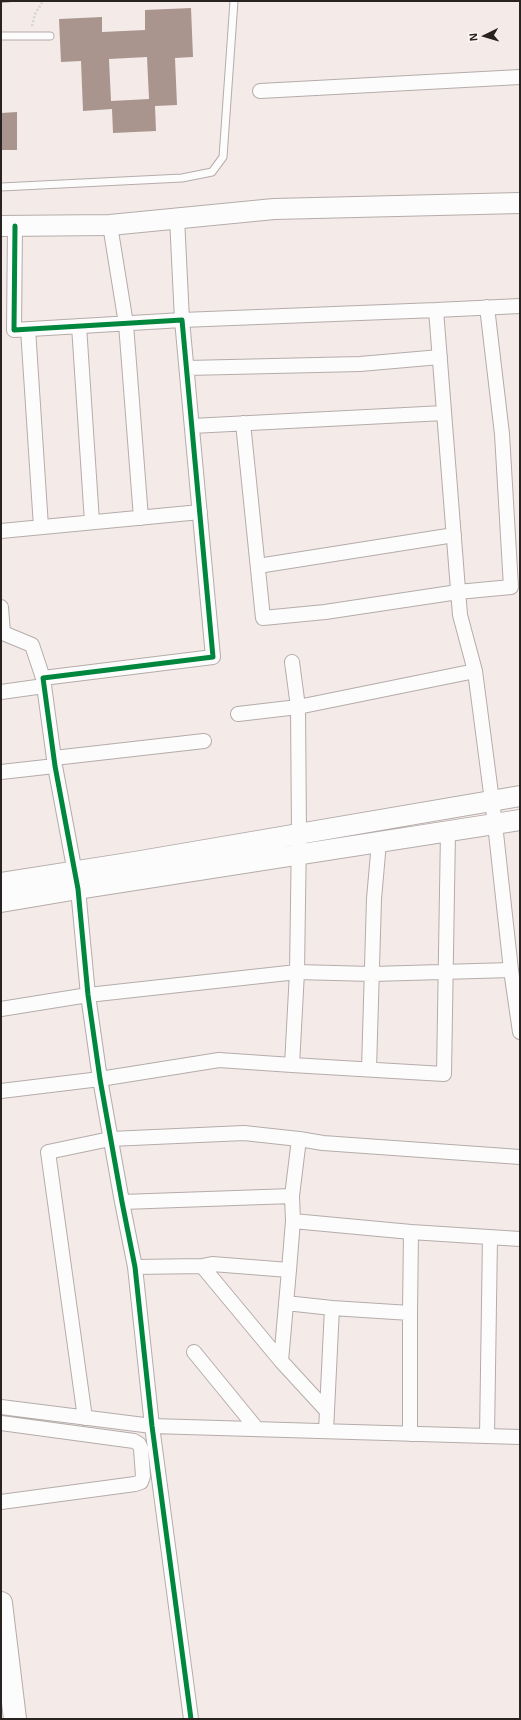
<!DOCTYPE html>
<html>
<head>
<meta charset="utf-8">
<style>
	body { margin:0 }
	#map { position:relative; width:521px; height:1720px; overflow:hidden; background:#f4ebe8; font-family:Arial,sans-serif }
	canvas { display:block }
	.frame { position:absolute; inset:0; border:2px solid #282220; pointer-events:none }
	.north { position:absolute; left:465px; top:16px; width:40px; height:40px; -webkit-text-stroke:3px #fff8f6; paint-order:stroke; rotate:265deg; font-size:11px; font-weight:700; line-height:16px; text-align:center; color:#282220 }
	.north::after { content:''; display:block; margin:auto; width:14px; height:18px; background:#282220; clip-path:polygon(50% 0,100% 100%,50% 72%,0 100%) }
</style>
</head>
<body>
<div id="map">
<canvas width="521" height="1720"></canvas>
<div class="frame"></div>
<div class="north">N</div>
</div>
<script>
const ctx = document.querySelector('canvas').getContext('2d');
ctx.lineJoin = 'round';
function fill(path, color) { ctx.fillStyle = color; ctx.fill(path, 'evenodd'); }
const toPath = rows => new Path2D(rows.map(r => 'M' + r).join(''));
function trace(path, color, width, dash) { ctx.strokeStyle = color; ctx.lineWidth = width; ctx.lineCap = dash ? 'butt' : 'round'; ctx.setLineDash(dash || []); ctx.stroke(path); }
fill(toPath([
	[1,1,12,1,12,2,1,3],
	[191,8,193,57,175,58,177,105,155,106,156,131,113,133,112,109,83,111,81,61,61,62,59,19,102,17,102,32,145,30,145,10],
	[147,57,149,99,111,101,109,59],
	[17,112,17,150,1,150,1,113]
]), '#a9958e');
const lane = toPath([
	[1,36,50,36],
	[1,187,182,178,212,172,223,157,234,1]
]);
const street = toPath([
	[260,91,520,77],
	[177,218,182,320,436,310,460,615,475,671],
	[110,225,126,324,141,518],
	[15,226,14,330,182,320,213,657,43,678,55,766,78,889,88,995,100,1079,122,1202,135,1267,152,1426,191,1719],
	[436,310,520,306],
	[79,326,92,522],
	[28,329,41,527],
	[187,368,360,364,440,357],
	[243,423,263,618,325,612,458,592,511,587,502,434,487,307],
	[192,426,444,413],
	[1,531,200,512],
	[258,566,454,535],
	[1,607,3,633,32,645,43,678],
	[1,692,44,686],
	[238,714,298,707,475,671,495,824,511,970,520,1032],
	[54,758,204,741],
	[1,772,55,766],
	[1,1009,88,995,297,972,372,974,511,970],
	[292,1065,444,1074,448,831],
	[369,1069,374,899,379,842],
	[1,1091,100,1079,219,1060,292,1065,297,972,299,833,298,707,292,662],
	[122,1202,292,1196],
	[293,1221,411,1232],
	[202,1266,281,1361],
	[135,1267,202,1266,212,1264,289,1270,293,1221,292,1196,299,1139,323,1143,520,1157],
	[289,1270,281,1361,327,1411],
	[286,1303,332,1308],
	[410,1313,411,1232,520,1239],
	[194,1352,257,1429],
	[1,1407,152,1426,520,1437],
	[85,1418,48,1152,110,1139,244,1133,299,1139],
	[1,1423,134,1441,139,1444,141,1449,143,1476,141,1482,135,1484,1,1502],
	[326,1431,332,1308,410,1313,410,1434],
	[487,1436,490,1237]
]);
const secondary = toPath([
	[1,226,110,225,274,209,520,203],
	[1,883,135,862,520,796],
	[1,902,78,889,520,820]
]);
const highway = toPath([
	[1,1603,15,1719]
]);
trace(lane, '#b4acaa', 9);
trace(street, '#b4acaa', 16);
trace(secondary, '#b4acaa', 22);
trace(highway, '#b4acaa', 24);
trace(toPath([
	[32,26,35,14,43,1]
]), '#d7d5d4', 2.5, [2, 2]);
trace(lane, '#fdfcfc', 7);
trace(street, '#fdfcfc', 14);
trace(secondary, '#fdfcfc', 20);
trace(highway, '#fdfcfc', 22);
trace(toPath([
	[15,226,14,330,182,320,213,657,43,678,55,766,78,889,88,995,100,1079,122,1202,135,1267,152,1426,191,1719]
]), '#00873e', 5);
</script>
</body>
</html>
